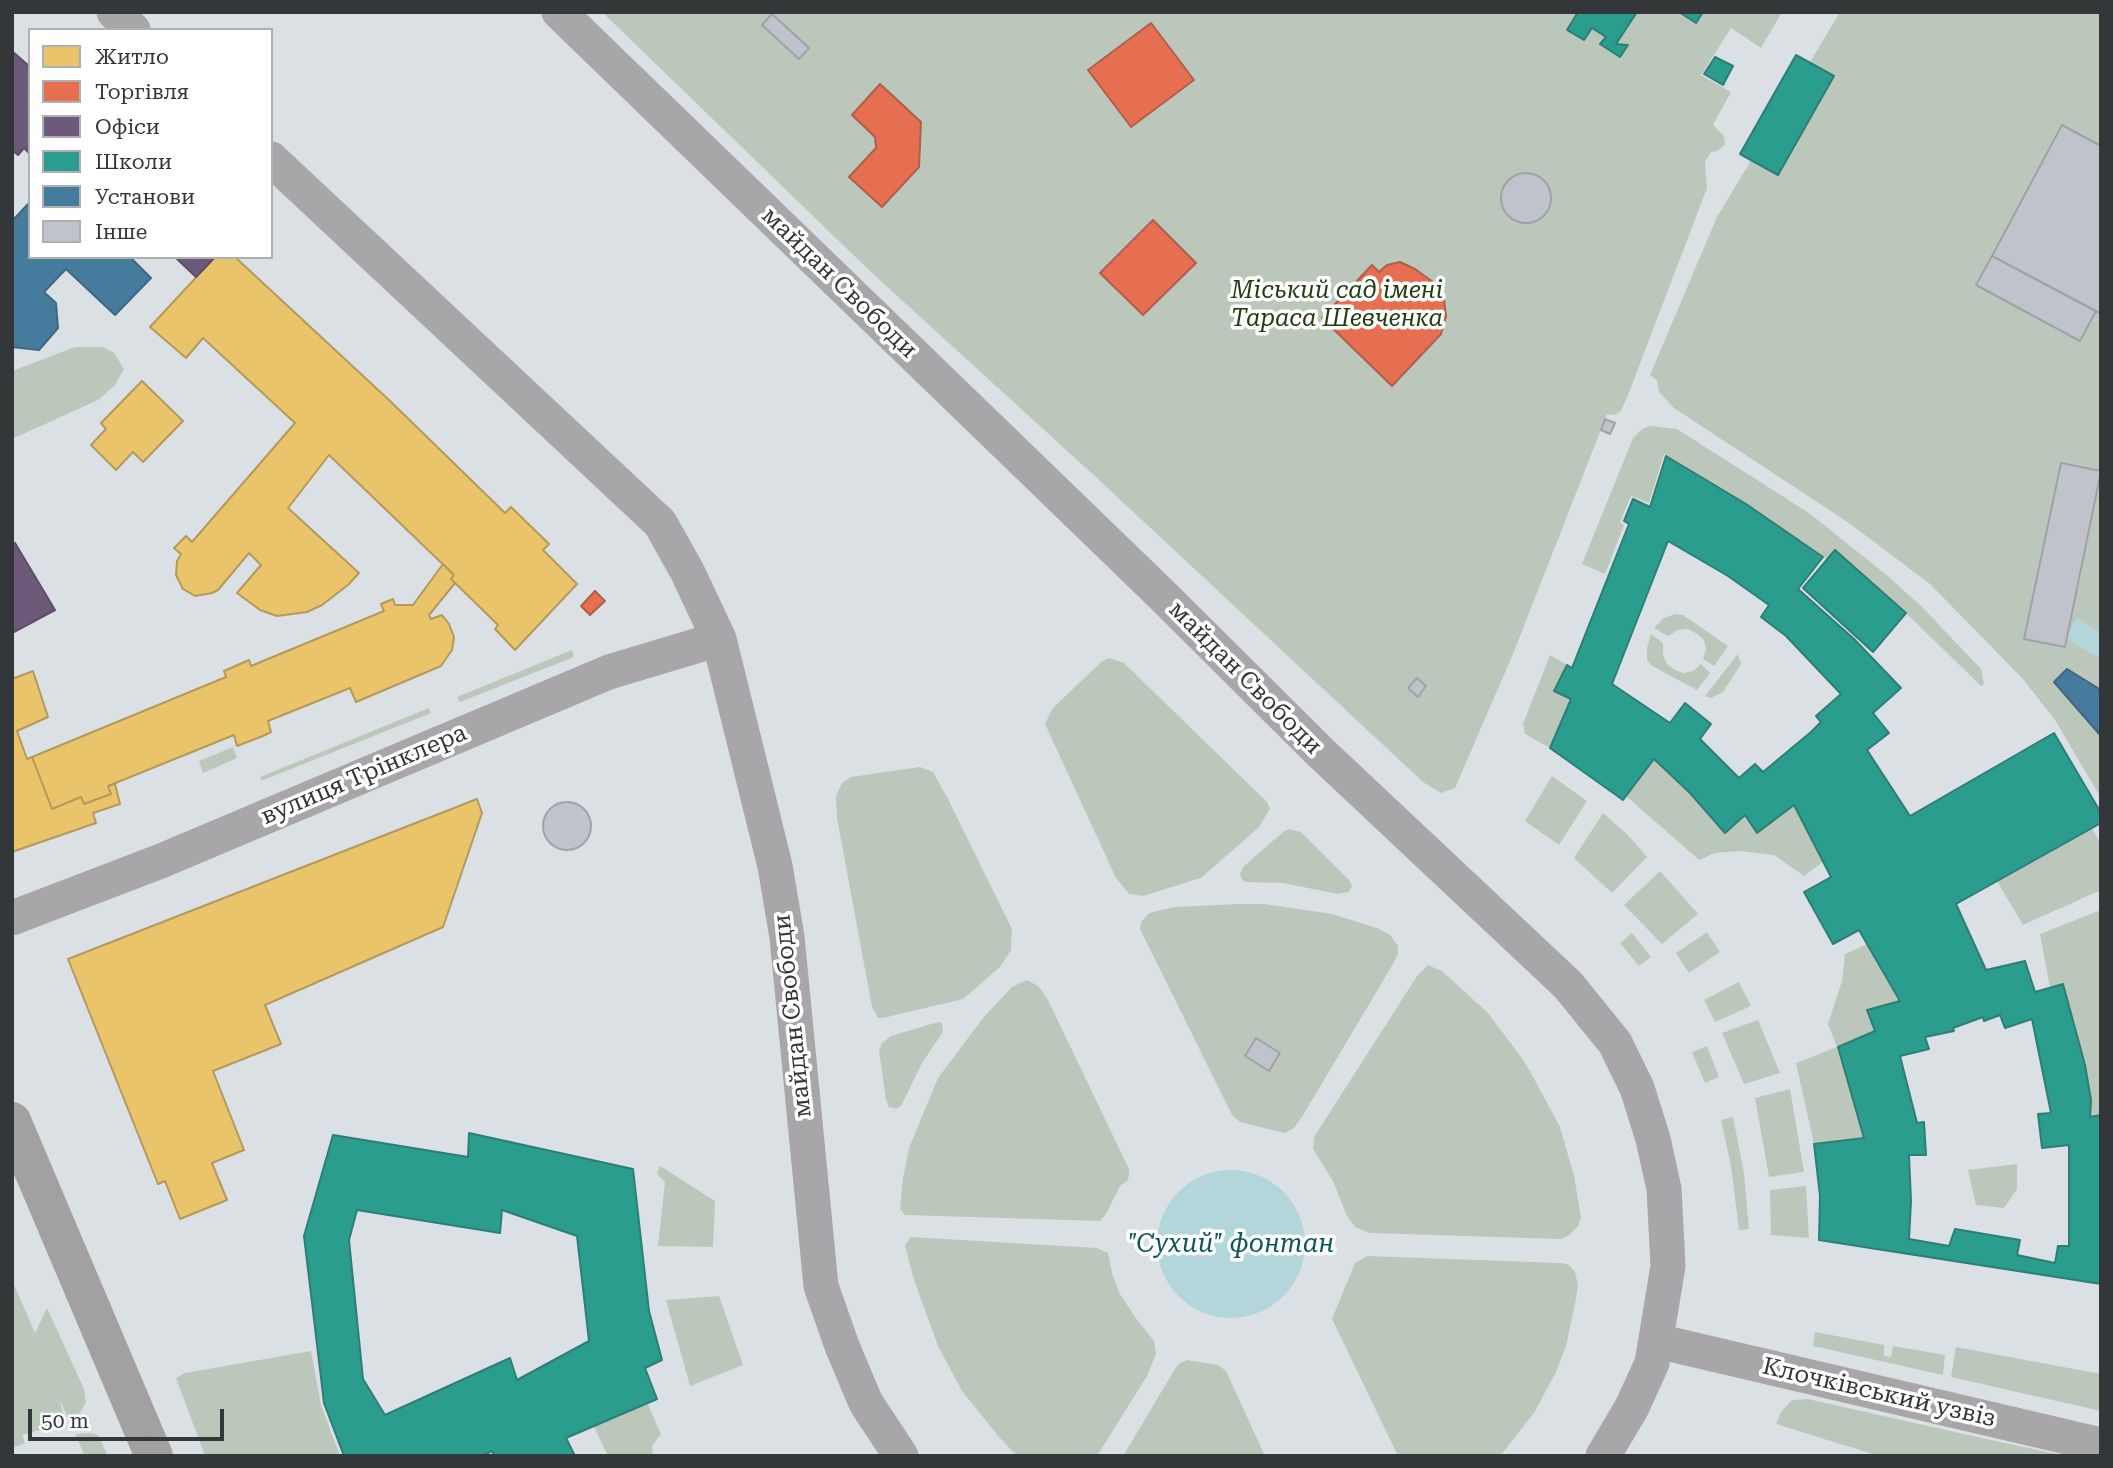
<!DOCTYPE html>
<html>
<head>
<meta charset="utf-8">
<style>
	body { margin:0 }
	#map { position:relative; width:2113px; height:1468px; overflow:hidden; background:#dbe0e4; font-family:"Roboto Serif",serif }
	canvas { display:block }
	.frame { position:absolute; inset:0; border:14px solid #34373a; pointer-events:none }
	.legend { position:absolute; left:28px; top:28px; width:245px; height:231px; box-sizing:border-box; background:#fff; border:2px solid #aeafb0; margin:0; padding:9px 12px; list-style:none; font-size:21px; color:#34373a }
	.legend li { display:flex; align-items:center; gap:14px; height:35px }
	.legend b { width:35px; border:2px solid #aeafb0 }
	.scale { position:absolute; left:28px; top:1409px; width:196px; height:32px; box-sizing:border-box; border:4px solid #34373a; border-top:0; padding-left:9px; font-size:21px; line-height:24px; white-space:nowrap; color:#34373a; -webkit-text-stroke:5px #fff; paint-order:stroke }
</style>
</head>
<body>
<div id="map">
<canvas width="2113" height="1468"></canvas>
<div class="frame"></div>
<ul class="legend">
<li><b style="height:19px;background:#e9c46a"></b>Житло</li>
<li><b style="height:19px;background:#e76f51"></b>Торгівля</li>
<li><b style="height:19px;background:#6d597a"></b>Офіси</li>
<li><b style="height:19px;background:#2a9d8f"></b>Школи</li>
<li><b style="height:19px;background:#457b9d"></b>Установи</li>
<li><b style="height:19px;background:#c0c3cc"></b>Інше</li>
</ul>
<div class="scale">50 m</div>
</div>
<script>
const ctx = document.querySelector('canvas').getContext('2d');
ctx.lineJoin = 'round';
function fill(path, color) { ctx.fillStyle = color; ctx.fill(path, 'evenodd'); }
const toPath = rows => new Path2D(rows.map(r => 'M' + r).join(''));
function trace(path, color, width, dash) { ctx.strokeStyle = color; ctx.lineWidth = width; ctx.lineCap = dash ? 'butt' : 'round'; ctx.setLineDash(dash || []); ctx.stroke(path); }
function write(font, color, halo, rows, align = 'center') {
  ctx.font = font + ' "Roboto Serif",serif'; ctx.lineWidth = 7; ctx.setLineDash([]); ctx.textBaseline = 'middle'; ctx.strokeStyle = halo; ctx.fillStyle = color; for (const [text, x, y, turn = 0] of rows) {
    ctx.save(); ctx.translate(x, y); ctx.rotate((+turn || 0) * Math.PI / 180); ctx.textAlign = isNaN(turn) ? turn : align; if (halo) ctx.strokeText(text, 0, 0); ctx.fillText(text, 0, 0); ctx.restore();
  }
}
fill(toPath([
	[602,12,1782,12,1761,48,1731,28,1701,75,1731,92,1713,125,1724,136,1725,145,1717,151,1711,152,1705,162,1707,188,1630,390,1621,411,1614,415,1607,414,1513,654,1455,788,1441,793,1423,782,1099,480,872,273],
	[1840,12,2101,12,2101,798,2055,720,2022,678,1930,584,1849,523,1674,408,1659,392,1657,380,1650,375,1717,217],
	[75,347,103,347,114,353,124,369,115,385,98,400,12,439,12,371],
	[1650,426,1677,429,1809,513,1889,577,1923,608,1981,669,1984,684,1981,686,1906,613,1834,551,1828,559,1823,557,1746,504,1664,454,1649,503,1631,496,1620,522,1624,525,1605,574,1582,564,1633,438,1642,429],
	[1675,614,1683,615,1728,646,1714,666,1703,659,1706,650,1704,640,1697,634,1688,629,1678,630,1668,636,1654,628,1664,618],
	[1651,634,1663,643,1663,655,1667,664,1675,670,1684,673,1693,671,1701,664,1710,673,1697,690,1652,666,1647,660,1647,648],
	[572,650,574,657,460,702,457,697],
	[1738,654,1741,664,1723,692,1711,698,1705,696],
	[1550,655,1567,665,1554,691,1571,699,1550,748,1525,734,1523,724],
	[1109,658,1124,663,1267,802,1270,809,1259,827,1201,878,1143,896,1129,894,1116,878,1045,724,1052,709,1101,662],
	[429,708,431,713,261,781,260,777],
	[233,747,237,758,203,773,199,761],
	[1654,759,1690,793,1725,833,1745,815,1757,833,1794,805,1823,862,1804,876,1774,855,1739,851,1715,853,1699,860,1626,796],
	[920,767,933,772,948,799,1012,929,1011,950,1000,967,963,999,883,1018,878,1018,872,1007,837,818,836,796,842,783,851,777],
	[1552,776,1587,801,1559,845,1525,821],
	[1603,813,1627,834,1647,857,1612,893,1574,858],
	[2092,828,2101,845,2101,890,2023,925,1997,881],
	[1289,829,1301,832,1349,880,1352,886,1349,892,1338,894,1283,883,1247,882,1242,880,1240,874,1243,867,1283,832],
	[1660,871,1698,914,1662,944,1624,905],
	[1237,904,1265,904,1332,914,1377,928,1390,935,1398,946,1398,954,1393,964,1302,1117,1294,1128,1285,1133,1240,1122,1232,1115,1140,929,1141,922,1149,913,1175,907],
	[2101,910,2101,1115,2090,1117,2091,1100,2085,1066,2064,984,2050,988,2040,934],
	[1707,932,1720,952,1689,973,1676,953],
	[1632,933,1651,957,1639,966,1620,943],
	[1867,944,1900,1001,1867,1010,1875,1031,1838,1047,1864,1138,1814,1144,1796,1063,1837,1047,1828,1024,1842,981,1845,954],
	[1428,965,1442,971,1488,1013,1524,1061,1537,1084,1560,1127,1574,1176,1581,1217,1578,1226,1568,1236,1561,1239,1369,1233,1355,1227,1347,1216,1333,1181,1313,1149,1314,1137,1417,976],
	[1027,980,1038,986,1047,998,1129,1169,1129,1176,1127,1181,1120,1186,1106,1214,1100,1221,905,1215,900,1209,903,1178,909,1148,938,1078,983,1018,1012,987],
	[1739,982,1751,1006,1715,1022,1704,1000],
	[1758,1020,1780,1073,1744,1084,1722,1033],
	[938,1022,942,1023,943,1032,922,1063,902,1104,897,1109,889,1107,886,1100,879,1050,882,1043,891,1036],
	[1707,1046,1719,1077,1705,1083,1692,1052],
	[1790,1089,1804,1172,1769,1177,1755,1098],
	[1733,1117,1744,1173,1749,1229,1739,1230,1731,1166,1721,1120],
	[2017,1164,2017,1189,2004,1208,1976,1205,1968,1170],
	[660,1166,715,1201,713,1247,658,1246,665,1182,657,1174],
	[1806,1186,1809,1238,1771,1235,1770,1190],
	[911,1237,1097,1248,1108,1253,1113,1277,1120,1294,1135,1317,1154,1341,1156,1354,1147,1376,1097,1456,1017,1456,999,1437,962,1391,938,1346,913,1277,905,1245],
	[1367,1256,1561,1263,1569,1265,1575,1272,1578,1285,1576,1299,1566,1346,1556,1372,1534,1413,1500,1456,1398,1456,1332,1319,1355,1263],
	[12,1280,35,1333,47,1308,84,1389,86,1402,80,1413,68,1418,60,1400,63,1415,43,1429,22,1435,25,1443,12,1448],
	[719,1296,743,1365,690,1386,666,1300],
	[1815,1332,1884,1345,1884,1356,1891,1357,1893,1346,1945,1355,1943,1375,1813,1346],
	[1956,1347,2101,1374,2101,1411,1951,1377],
	[311,1351,321,1405,340,1456,205,1456,176,1378,185,1373],
	[1187,1360,1218,1365,1226,1371,1265,1456,1123,1456,1175,1369,1180,1363],
	[645,1398,661,1434,652,1446,653,1456,608,1456,593,1425],
	[1808,1399,1959,1433,2066,1456,1879,1456,1776,1424,1781,1412,1792,1400],
	[91,1433,98,1435,108,1456,85,1456,75,1434]
]), '#bcc7bc');
fill(toPath([
	[2077,617,2101,633,2101,659,2065,638],
	'1157 1244a74 74 0 1 1 148 0a74 74 0 1 1-148 0Z'
]), '#b2d6da');
const homes = toPath([
	[215,257,235,257,389,400,505,513,511,507,549,544,543,550,577,584,515,650,495,629,498,625,451,579,454,575,329,455,288,508,359,573,348,585,322,605,307,612,277,616,260,610,237,593,261,565,249,553,218,590,212,593,195,596,183,589,176,575,177,561,181,554,174,548,186,536,192,542,295,423,203,338,186,358,150,327,215,257],
	[142,381,183,421,143,462,133,452,116,470,91,445,106,429,101,423,142,381],
	[443,564,454,575,451,579,455,583,429,615,431,619,442,615,449,624,454,637,452,650,441,666,356,702,350,688,268,721,271,732,263,736,237,746,234,735,108,786,111,794,84,804,81,797,52,809,32,757,226,677,224,671,249,660,251,666,384,611,381,604,393,599,395,605,413,605,443,564],
	[33,671,48,717,17,731,27,759,32,757,52,809,81,797,84,804,111,794,108,786,115,784,120,804,93,813,96,823,12,852,12,679,33,671],
	[477,799,482,813,443,927,265,1005,281,1044,213,1071,244,1150,212,1163,227,1200,180,1219,165,1181,158,1184,68,959,477,799]
]);
fill(homes, '#e9c46a');
trace(homes, '#b39a5c', 2);
const shops = toPath([
	[1151,23,1194,80,1131,127,1088,70,1151,23],
	[880,84,921,122,919,167,882,207,849,177,876,148,875,137,852,115,880,84],
	[1153,220,1196,263,1143,315,1100,273,1153,220],
	[1400,262,1415,269,1433,282,1444,299,1446,316,1441,334,1392,386,1322,318,1372,265,1379,272,1387,265,1400,262],
	[595,591,605,601,590,615,581,606,595,591]
]);
fill(shops, '#e76f51');
trace(shops, '#b15e4a', 2);
const offices = toPath([
	[12,51,30,67,30,154,24,148,18,155,12,150,12,51],
	[175,257,215,257,196,277,175,257],
	[15,543,55,610,12,633,12,544,15,543]
]);
fill(offices, '#6d597a');
trace(offices, '#5c4f67', 2);
const schools = toPath([
	[1578,12,1637,12,1616,44,1628,45,1620,57,1600,44,1606,37,1592,28,1584,40,1567,30,1578,12],
	[1679,12,1703,12,1696,23,1679,12],
	[1796,55,1834,76,1778,175,1740,154,1796,55],
	[1715,57,1733,66,1723,85,1704,74,1715,57],
	[1666,456,1746,504,1823,557,1798,589,1854,639,1901,688,1873,713,1889,733,1867,750,1910,816,2054,733,2101,813,2101,823,1956,904,1986,970,2025,961,2035,992,2063,984,2085,1065,2091,1100,2090,1117,2101,1115,2101,1284,1819,1240,1820,1196,1814,1144,1864,1138,1838,1047,1875,1031,1867,1010,1900,1001,1859,930,1833,944,1804,892,1831,877,1794,805,1757,833,1745,815,1725,833,1690,793,1654,759,1623,800,1550,748,1571,699,1554,691,1567,665,1572,668,1629,524,1624,521,1633,499,1650,507,1666,456],
	[1668,541,1728,576,1769,605,1761,617,1786,636,1841,694,1816,716,1821,722,1811,732,1763,772,1755,764,1739,778,1700,739,1711,724,1685,703,1670,723,1612,684,1668,541],
	[2000,1015,2005,1028,2032,1019,2051,1113,2038,1114,2042,1148,2069,1145,2069,1246,2058,1246,2055,1263,2017,1255,2020,1240,1955,1229,1949,1246,1909,1239,1911,1201,1909,1155,1926,1155,1924,1122,1917,1123,1900,1056,1929,1049,1925,1037,1954,1031,1953,1028,1983,1017,1984,1021,2000,1015],
	[1835,550,1906,613,1873,652,1803,588,1835,550],
	[469,1133,633,1169,649,1311,662,1360,645,1368,657,1399,566,1438,575,1456,494,1456,492,1451,482,1456,344,1456,324,1403,304,1236,333,1135,468,1157,469,1133],
	[357,1210,500,1233,502,1210,577,1236,589,1341,517,1380,510,1358,385,1415,363,1379,349,1240,357,1210]
]);
fill(schools, '#2a9d8f');
trace(schools, '#2d7e76', 2);
const public = toPath([
	[30,202,30,257,130,257,151,278,115,315,66,269,44,292,56,303,58,328,39,350,12,347,12,221,30,202],
	[2067,669,2101,690,2101,736,2054,682,2067,669]
]);
fill(public, '#457b9d');
trace(public, '#40677f', 2);
const building = toPath([
	[772,14,809,48,799,59,762,25,772,14],
	[2062,125,2101,146,2101,314,1992,256,2062,125],
	'1501 198a25 25 0 1 1 50 0a25 25 0 1 1-50 0Z',
	[1992,256,2096,311,2080,341,1976,285,1992,256],
	[1605,419,1615,423,1610,434,1601,430,1605,419],
	[2061,463,2101,471,2065,647,2024,639,2061,463],
	[1417,678,1426,686,1418,697,1408,688,1417,678],
	'543 826a24 24 0 1 1 48 0a24 24 0 1 1-48 0Z',
	[1256,1038,1280,1053,1269,1071,1245,1056,1256,1038]
]);
fill(building, '#c0c3cc');
trace(building, '#a0a2a6', 2);
trace(toPath([
	[114,12,133,30],
	[559,12,1159,592,1320,752,1568,985,1615,1043,1637,1088,1653,1139,1664,1189,1668,1266,1652,1363,1632,1407,1603,1456],
	[271,159,660,523,687,571,719,639,775,866,787,937,821,1286,842,1346,866,1403,901,1456],
	[12,918,161,861,609,672,719,639],
	[1657,1341,2101,1445]
]), '#a8a6a8', 35);
trace(toPath([
	[12,1121,154,1456]
]), '#a2a0a0', 38);
trace(toPath([
	[12,1108,160,1456],
	[106,1356,148,1456]
]), '#a1a1a3', 2);
write('24px', '#34373a', '#fff', [
	["майдан Свободи",839,283,44],
	["майдан Свободи",1245,678,45],
	["вулиця Трінклера",364,775,-23],
	["майдан Свободи",793,1016,-96],
	["Клочківський узвіз",1879,1393,13]
]);
write('italic 24px', '#203e0e', '#fff', [
	["Міський сад імені",1337,291],
	["Тараса Шевченка",1337,319]
]);
write('italic 26px', '#0e565a', '#fff', [
	["\"Сухий\" фонтан",1231,1244]
]);
</script>
</body>
</html>
